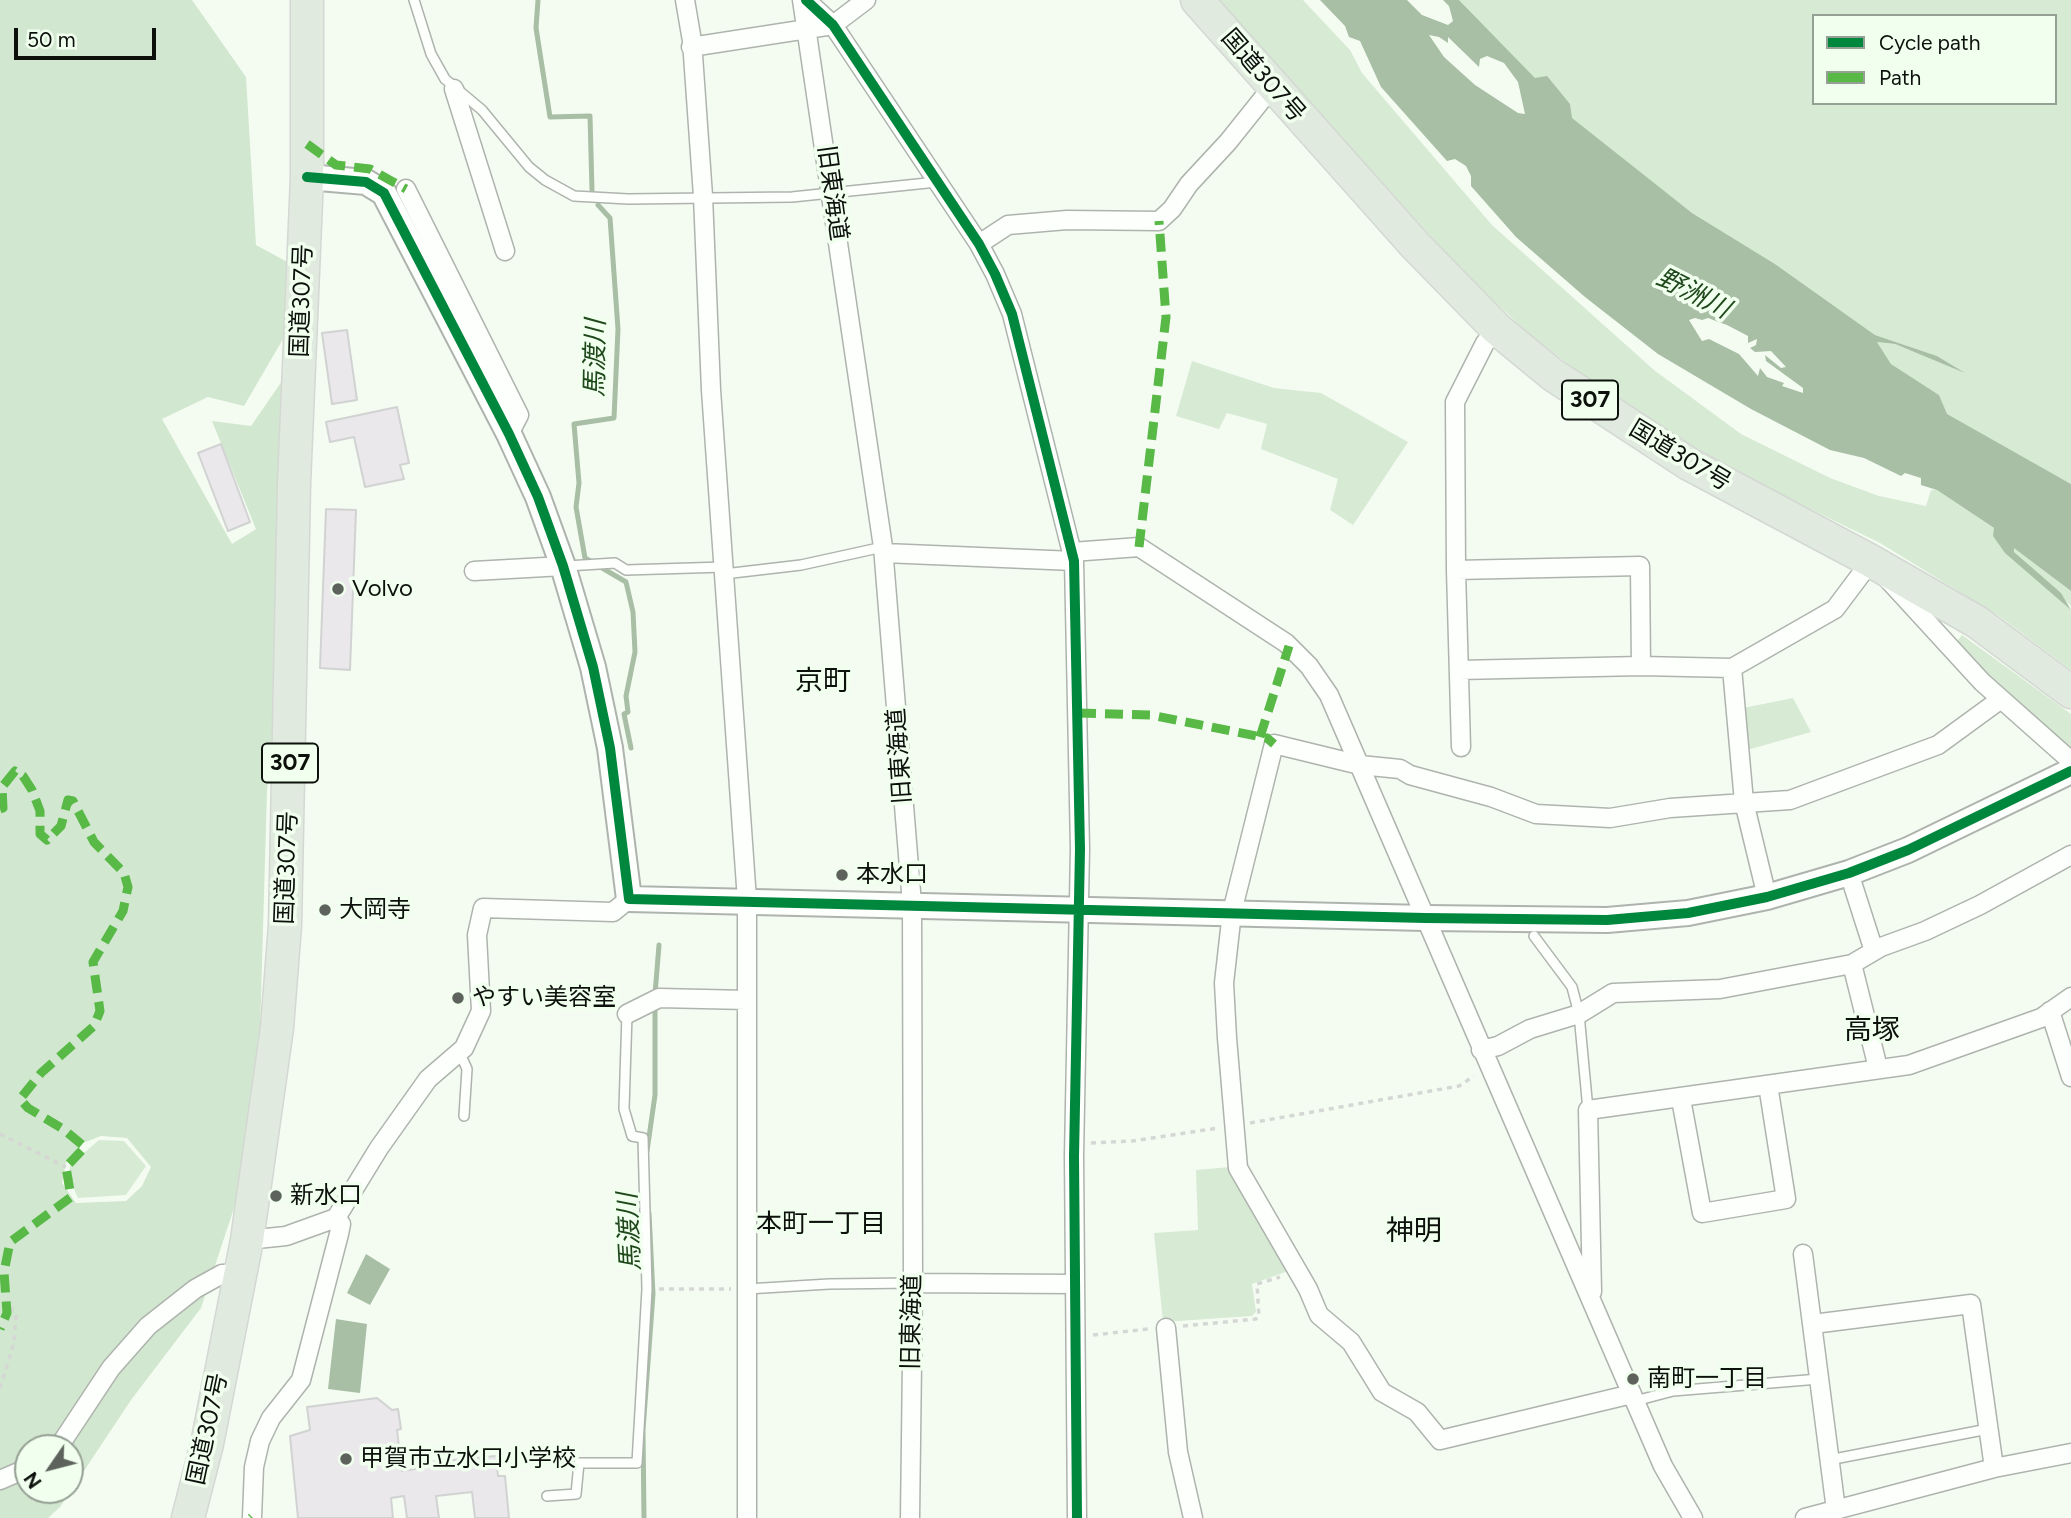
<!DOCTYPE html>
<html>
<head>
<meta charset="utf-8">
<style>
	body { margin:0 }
	#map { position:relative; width:2071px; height:1518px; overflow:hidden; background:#f4fcf2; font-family:Figtree,sans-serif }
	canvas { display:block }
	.legend { position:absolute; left:1812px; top:14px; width:245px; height:91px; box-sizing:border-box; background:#f1ffef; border:2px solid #95a094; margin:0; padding:9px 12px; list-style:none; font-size:21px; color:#0c110b }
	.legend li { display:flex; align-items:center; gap:14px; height:35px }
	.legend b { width:35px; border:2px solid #95a094 }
	.north { position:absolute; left:14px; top:1434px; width:70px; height:70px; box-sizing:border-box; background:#f1ffef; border:2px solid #95a094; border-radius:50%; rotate:235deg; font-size:19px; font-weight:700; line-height:28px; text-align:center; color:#0c110b }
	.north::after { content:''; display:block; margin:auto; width:24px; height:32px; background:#5d635c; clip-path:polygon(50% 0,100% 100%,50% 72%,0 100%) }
	.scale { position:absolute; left:14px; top:28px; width:142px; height:32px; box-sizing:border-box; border:4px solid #0c110b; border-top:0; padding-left:9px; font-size:21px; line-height:24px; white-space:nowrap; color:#0c110b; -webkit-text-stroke:5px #f1ffef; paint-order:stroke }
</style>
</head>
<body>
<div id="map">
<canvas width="2071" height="1518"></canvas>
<ul class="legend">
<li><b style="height:9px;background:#00873e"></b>Cycle path</li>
<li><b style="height:9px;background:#58b947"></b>Path</li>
</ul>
<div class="north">N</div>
<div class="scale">50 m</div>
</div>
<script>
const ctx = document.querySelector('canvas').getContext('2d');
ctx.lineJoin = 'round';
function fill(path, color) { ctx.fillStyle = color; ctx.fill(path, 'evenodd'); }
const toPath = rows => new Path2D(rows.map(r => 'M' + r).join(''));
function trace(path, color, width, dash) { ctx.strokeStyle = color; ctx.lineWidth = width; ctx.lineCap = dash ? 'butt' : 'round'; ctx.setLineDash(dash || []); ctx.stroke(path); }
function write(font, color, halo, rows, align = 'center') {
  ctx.font = font + ' Figtree,"Noto Sans JP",sans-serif'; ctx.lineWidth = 7; ctx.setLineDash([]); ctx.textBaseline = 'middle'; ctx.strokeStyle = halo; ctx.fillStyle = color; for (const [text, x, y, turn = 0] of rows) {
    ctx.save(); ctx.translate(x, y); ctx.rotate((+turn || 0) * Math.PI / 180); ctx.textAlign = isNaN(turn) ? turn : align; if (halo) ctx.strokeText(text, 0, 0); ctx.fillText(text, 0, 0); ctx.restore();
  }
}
fill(toPath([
	[1217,0,1303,0,1350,50,1362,73,1492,225,1654,370,1741,434,1830,478,1879,496,1926,506,1931,490,1937,490,1995,529,1993,536,2071,610,2071,670,1999,616,1880,543,1782,495,1678,438,1598,387,1528,333,1465,274],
	[1459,0,2071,0,2071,484,1946,414,1939,395,1891,364,1877,342,1895,344,1959,370,1937,356,1875,335,1775,264,1692,213,1643,176,1571,118,1570,104,1535,78],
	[1814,16,2055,16,2055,103,1814,103],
	[1192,361,1274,388,1321,393,1408,442,1353,525,1330,510,1338,479,1261,449,1267,424,1227,413,1219,429,1176,416],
	[2014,547,2071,591,2071,606,2014,552],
	[1962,635,2071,714,2071,751,1954,645],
	[1793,698,1811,732,1747,750,1743,708],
	[99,1140,124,1141,146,1166,126,1195,78,1198,69,1178,70,1165],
	[1230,1167,1291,1270,1252,1284,1256,1312,1252,1316,1163,1322,1154,1233,1198,1230,1196,1170]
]), '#d7ead4');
fill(toPath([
	[0,0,192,0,246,77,256,245,291,264,283,339,244,406,208,397,162,419,232,544,256,529,212,421,251,426,282,381,282,624,267,791,259,1067,238,1196,201,1308,131,1400,60,1507,48,1518,0,1518],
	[101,1136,127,1138,151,1167,142,1186,126,1201,76,1203,62,1183,66,1163,83,1143],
	[28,1448,70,1448,70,1490,28,1490]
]), '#d2e7cf');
fill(toPath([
	[1320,0,1407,0,1422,15,1448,25,1453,21,1449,6,1443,0,1459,0,1535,78,1547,76,1570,104,1572,118,1692,213,1775,264,1875,335,1937,356,1965,373,1895,344,1877,342,1891,364,1939,395,1947,414,2071,484,2071,591,2014,548,2014,552,2061,593,2071,610,2005,553,1993,536,1994,528,1937,490,1921,485,1921,478,1905,473,1901,476,1864,458,1830,450,1751,409,1658,354,1585,297,1516,237,1471,186,1471,176,1466,166,1455,159,1447,161,1381,87,1360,41,1349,37,1345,26],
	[1429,35,1439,37,1448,43,1448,37,1479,67,1480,59,1487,56,1504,63,1518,82,1525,114,1518,113,1475,85,1444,57],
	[1695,318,1702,320,1708,318,1727,325,1748,336,1748,343,1757,339,1756,345,1750,348,1755,352,1771,351,1786,367,1781,368,1765,355,1766,361,1803,388,1803,393,1782,386,1784,383,1767,377,1760,368,1758,376,1739,354,1709,339,1702,341,1689,320],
	[366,1254,390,1269,370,1305,347,1293],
	[336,1319,367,1324,360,1393,328,1389]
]), '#a8bea5');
trace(toPath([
	[538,0,536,28,550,117,590,116,592,190],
	[598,205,610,218,618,329,614,418,574,424,579,483,576,507,585,558,626,582,633,612,635,652,626,696,628,712,624,714,631,748],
	[655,994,659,945],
	[647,1151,655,1095,655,1004],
	[644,1518,643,1430,653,1294,649,1213]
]), '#a8bea5', 5);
const building = toPath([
	[347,330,357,400,332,404,322,333,347,330],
	[397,407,409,463,400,465,404,479,365,487,354,437,330,442,326,422,397,407],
	[221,444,250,522,228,531,198,453,221,444],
	[326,509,356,510,350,670,320,668,326,509],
	[377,1398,392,1410,398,1409,401,1429,397,1430,402,1471,421,1468,420,1463,496,1456,498,1476,505,1476,509,1518,475,1518,472,1492,436,1496,439,1518,407,1518,404,1496,391,1498,393,1518,298,1518,290,1436,310,1430,307,1407,377,1398]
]);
fill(building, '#eae8ea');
trace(building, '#d1d2d2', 2);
const lane = toPath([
	[414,0,431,54,445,79,482,110,529,167,545,180,574,196,628,199,792,197,937,182],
	[567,566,615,563,626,570,724,567],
	[724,574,801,565,883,547],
	[1534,936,1572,987,1579,1014,1588,1110],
	[455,1056,463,1060,467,1069,464,1116],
	[747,1289,829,1284,913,1283],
	[1635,1401,1673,1391,1819,1379],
	[1829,1460,1988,1429],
	[547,1496,576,1494,579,1463,637,1463,647,1289,643,1138,632,1136,624,1109,627,1014]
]);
const street = toPath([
	[685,0,692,41,703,196,711,390,747,900,747,1518],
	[802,0,883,547,912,904,913,1283,910,1518],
	[806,0,833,25,979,244,995,274,1012,314,1074,561,1080,849,1074,1156,1077,1518],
	[691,47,833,25,866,0],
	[454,89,505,251],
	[406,189,519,415,509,434],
	[979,244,1008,225,1067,220,1159,221,1172,209,1189,184,1228,142,1272,87],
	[1072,552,1139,547,1286,643,1309,666,1329,695,1663,1466,1693,1518],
	[884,553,1074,561],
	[1456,570,1640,566,1641,666],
	[474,571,563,566],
	[1732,668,1744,802,1767,897],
	[1459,670,1641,666,1732,668,1835,609,1871,561,1982,682,2071,761],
	[1461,747,1456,570,1455,402,1485,343,1497,329],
	[1849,873,1874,951],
	[1852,964,1878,1068],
	[2050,1011,2071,1077],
	[627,1014,659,998,747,1000],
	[1481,1050,1498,1046,1530,1029,1579,1014,1613,993,1720,989,1852,964,1881,947,1925,931,1980,905,2071,855],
	[1681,1099,1702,1213,1786,1199,1768,1085],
	[247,1240,286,1236,336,1218,379,1148,428,1079,464,1048,481,1011,477,935,483,908,613,912,629,899],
	[1803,1254,1836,1510],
	[913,1283,1074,1284],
	[1592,1292,1588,1110,1909,1065,2041,1018,2071,997],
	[1813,1324,1971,1304,1994,1468],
	[1166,1328,1178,1452,1193,1518],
	[1632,1394,1440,1440,1417,1412,1382,1392,1351,1342,1319,1315,1308,1289,1238,1168,1227,1038,1224,983,1232,912,1274,744,1360,765,1400,769,1410,775,1491,797,1536,814,1610,818,1670,808,1790,800,1938,745,2001,699],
	[58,1448,111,1368,148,1326,195,1289,222,1274,241,1273],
	[0,1480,28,1468],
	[252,1517,254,1467,260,1441,271,1418,301,1380,339,1234,341,1224,336,1218],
	[1805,1518,1994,1468,2071,1453]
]);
const secondary = toPath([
	[307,177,366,182,384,193,509,434,538,497,563,566,593,667,610,748,629,899,1425,918,1607,920,1688,913,1767,897,1849,873,1908,850,2071,771]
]);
const highway = toPath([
	[1197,0,1415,245,1497,329,1553,375,1689,464,1871,561,1977,622,2071,692],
	[188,1518,207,1444,247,1240,277,1028,285,925,294,484,307,177,307,0]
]);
trace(lane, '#aeb4ad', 12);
trace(street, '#aeb4ad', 21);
trace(secondary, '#aeb4ad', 28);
trace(highway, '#d4d8d3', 35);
trace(toPath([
	[1250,1123,1459,1086,1474,1076],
	[0,1134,66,1167],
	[1091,1143,1133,1141,1219,1128],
	[659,1289,731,1289],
	[1183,1326,1256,1319,1259,1316,1257,1284,1280,1277],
	[1093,1335,1148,1329],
	[0,1388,14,1343,16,1316,6,1301]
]), '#d5d7d4', 3.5, [5, 5]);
trace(lane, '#fdfffd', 9);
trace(street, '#fdfffd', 18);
trace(secondary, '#fdfffd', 24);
trace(highway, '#e0eade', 32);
trace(toPath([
	[307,144,336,165,370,169,406,189],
	[1139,547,1166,317,1159,221],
	[1078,713,1151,715,1267,738,1274,744],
	[1260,737,1289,646],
	[0,809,3,808,2,787,15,771,23,776,32,790,40,811,40,834,47,840,61,826,68,800,73,801,94,842,124,873,128,887,123,911,93,962,100,1011,94,1026,41,1073,20,1099,28,1108,63,1129,85,1147,66,1167,71,1197,10,1242,4,1272,7,1313,0,1329],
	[251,1518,252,1517]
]), '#58b947', 9, [18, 9]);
trace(toPath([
	[806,0,833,25,979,244,995,274,1012,314,1074,561,1080,849,1074,1156,1077,1518],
	[307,177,366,182,384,193,509,434,538,497,563,566,593,667,610,748,629,899,1425,918,1607,920,1688,913,1767,897,1849,873,1908,850,2071,771]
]), '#00873e', 10);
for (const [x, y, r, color] of [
	[338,589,7,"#5d635c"],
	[842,875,7,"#5d635c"],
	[325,910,7,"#5d635c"],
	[458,998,7,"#5d635c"],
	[276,1196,7,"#5d635c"],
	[1633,1379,7,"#5d635c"],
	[346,1459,7,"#5d635c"]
]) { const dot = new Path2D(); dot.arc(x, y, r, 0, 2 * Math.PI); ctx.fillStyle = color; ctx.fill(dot); trace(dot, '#f1ffef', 2.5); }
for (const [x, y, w] of [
	[1590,400,56],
	[290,763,56]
]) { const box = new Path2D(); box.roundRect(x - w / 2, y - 19.5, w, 39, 5); ctx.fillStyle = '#f1ffef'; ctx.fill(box); trace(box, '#0c110b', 2); }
write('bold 23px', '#0c110b', null, [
	["307",1590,400],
	["307",290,763]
]);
write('24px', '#0c110b', '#f1ffef', [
	["国道307号",1263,76,49],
	["旧東海道",832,193,82],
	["国道307号",302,301,-88],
	["国道307号",1680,456,31],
	["旧東海道",900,756,-94],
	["国道307号",287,868,-88],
	["旧東海道",912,1322,-89],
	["国道307号",208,1429,-78]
]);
write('24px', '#0c110b', '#f1ffef', [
	["Volvo",352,589],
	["本水口",856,875],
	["大岡寺",339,910],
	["やすい美容室",472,998],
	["新水口",290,1196],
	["南町一丁目",1647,1379],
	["甲賀市立水口小学校",360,1459]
], 'left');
write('italic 26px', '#1f491b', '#f1ffef', [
	["野洲川",1693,294,27],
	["馬渡川",596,358,-89],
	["馬渡川",630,1232,-93]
]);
write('26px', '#0c110b', '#f1ffef', [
	["本町一丁目",821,1224]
]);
write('28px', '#0c110b', '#f1ffef', [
	["京町",823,682],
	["高塚",1872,1031],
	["神明",1414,1232]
]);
</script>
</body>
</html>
